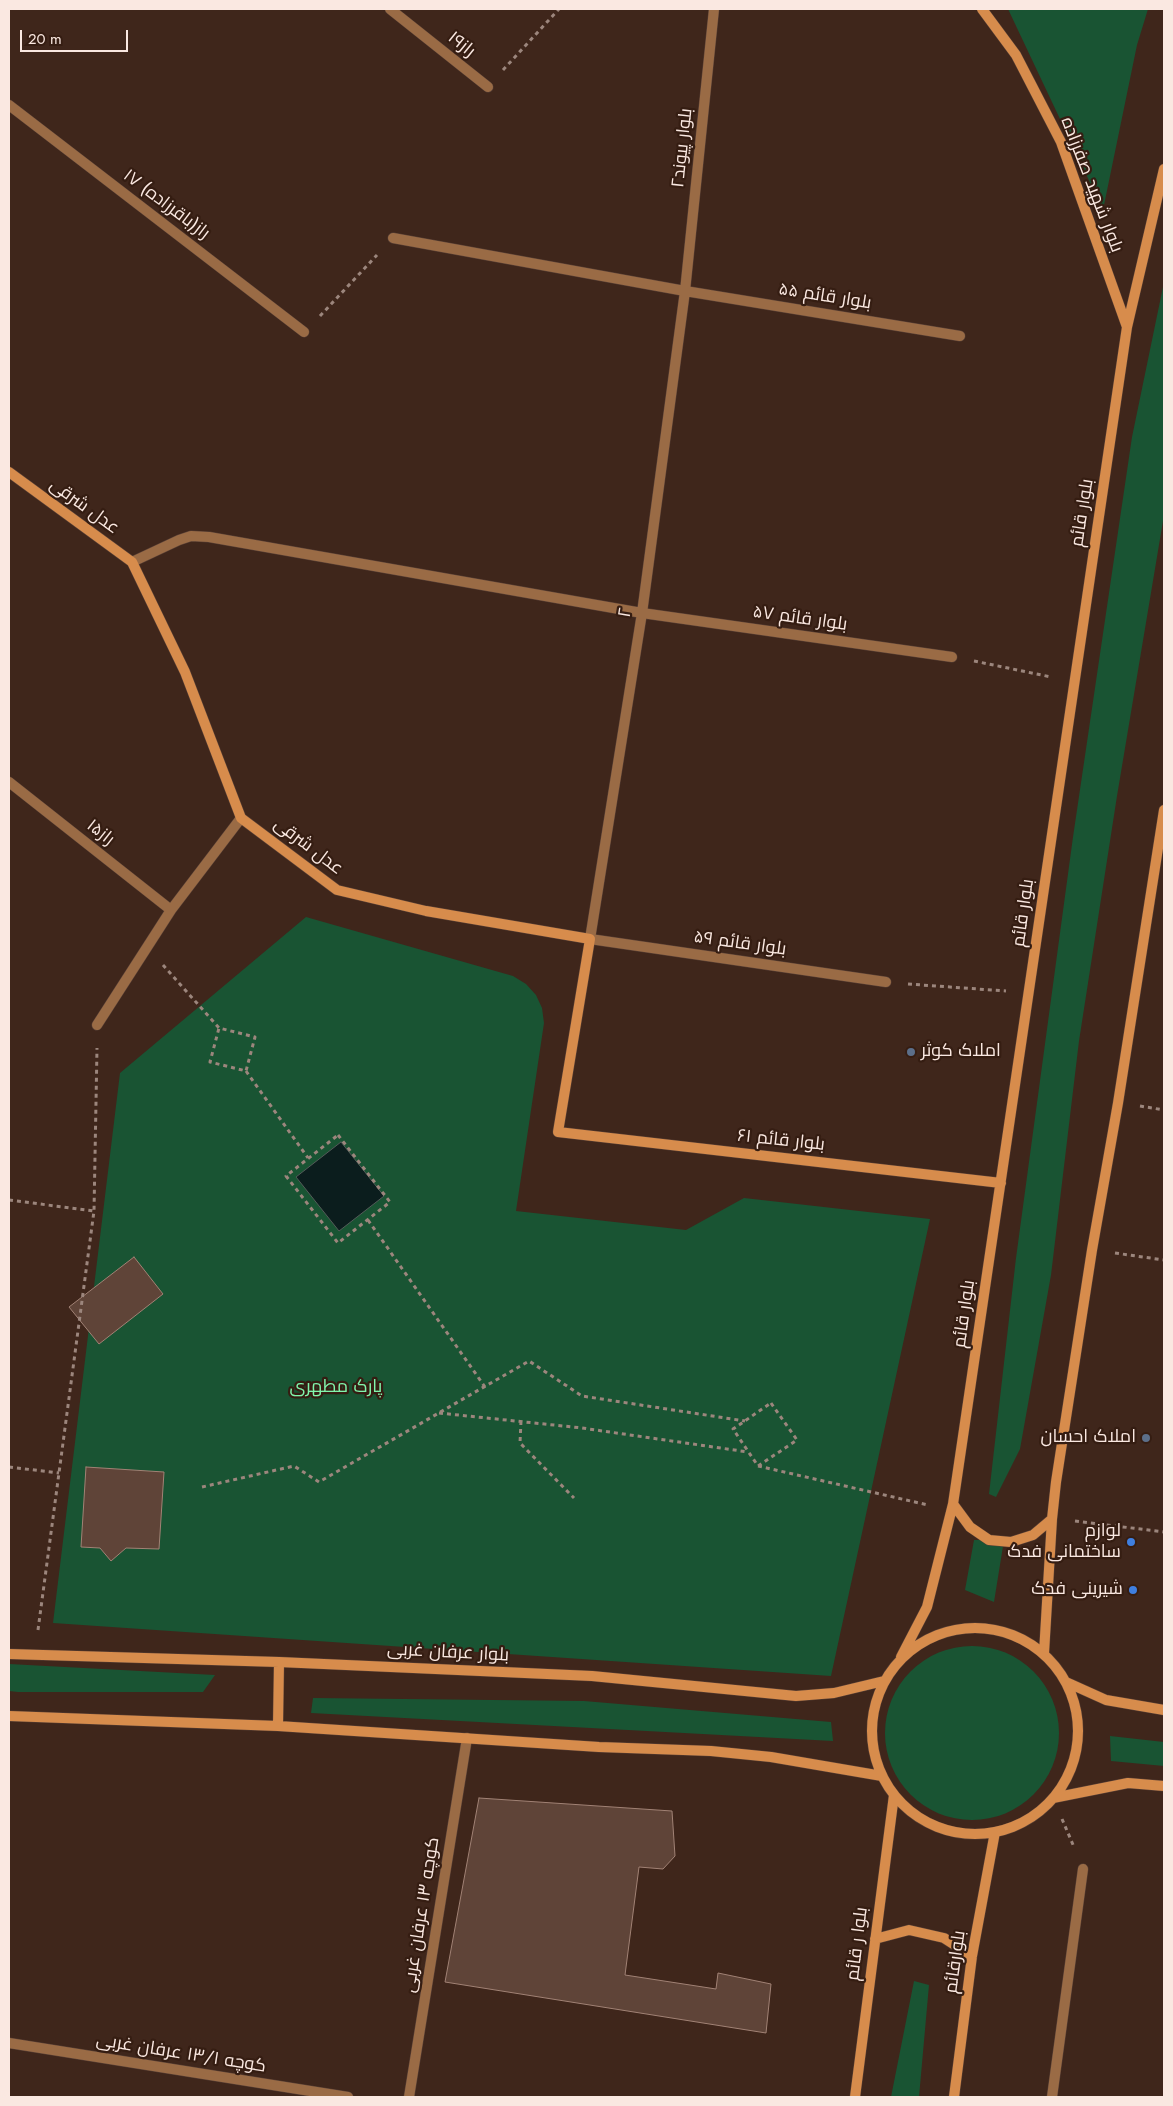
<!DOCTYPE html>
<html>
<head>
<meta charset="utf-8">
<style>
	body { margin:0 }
	#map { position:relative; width:1173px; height:2106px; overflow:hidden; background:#3f261b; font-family:Jost,sans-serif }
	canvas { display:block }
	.frame { position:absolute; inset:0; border:10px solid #fae8e1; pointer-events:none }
	.scale { position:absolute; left:20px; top:30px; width:108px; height:22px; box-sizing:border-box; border:2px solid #fae8e1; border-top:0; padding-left:6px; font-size:15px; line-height:18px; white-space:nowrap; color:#fae8e1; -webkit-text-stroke:4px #351d12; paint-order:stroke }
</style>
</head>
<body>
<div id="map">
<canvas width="1173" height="2106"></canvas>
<div class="frame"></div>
<div class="scale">20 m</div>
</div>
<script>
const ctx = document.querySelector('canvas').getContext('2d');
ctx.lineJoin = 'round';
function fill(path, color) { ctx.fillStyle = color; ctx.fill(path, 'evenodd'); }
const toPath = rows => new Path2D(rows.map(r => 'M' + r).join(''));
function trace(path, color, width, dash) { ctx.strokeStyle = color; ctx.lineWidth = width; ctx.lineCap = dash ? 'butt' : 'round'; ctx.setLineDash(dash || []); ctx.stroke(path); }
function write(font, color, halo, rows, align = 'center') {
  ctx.font = font + ' Jost,Cairo,sans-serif'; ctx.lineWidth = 4.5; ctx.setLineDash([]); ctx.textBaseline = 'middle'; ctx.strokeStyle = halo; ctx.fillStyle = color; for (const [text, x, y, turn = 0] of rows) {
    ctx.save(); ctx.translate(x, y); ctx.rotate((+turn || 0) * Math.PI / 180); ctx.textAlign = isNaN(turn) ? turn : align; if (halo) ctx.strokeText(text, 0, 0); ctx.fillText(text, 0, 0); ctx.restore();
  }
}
fill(toPath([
	[1008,9,1148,9,1137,45,1103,210],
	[1164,282,1164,515,1117,796,1079,1041,1051,1275,1020,1449,996,1497,989,1494,1016,1258,1073,837,1132,437],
	[306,917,513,976,526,984,536,995,542,1008,544,1023,516,1211,686,1230,744,1198,930,1219,831,1676,53,1623,120,1073],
	[974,1540,1004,1540,994,1602,965,1590],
	'885 1733a87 87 0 1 1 174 0a87 87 0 1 1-174 0Z',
	[9,1664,215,1675,203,1692,18,1692,9,1691],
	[313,1698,584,1701,831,1722,833,1741,311,1713],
	[1110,1736,1164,1742,1164,1766,1111,1761],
	[914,1981,929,1985,919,2097,891,2097]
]), '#195433');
const water = toPath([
	[341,1142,384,1196,339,1231,296,1177,341,1142]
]);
fill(water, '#0b1d1d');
trace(water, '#535a58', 1);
const building = toPath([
	[134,1257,163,1294,99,1344,69,1307,134,1257],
	[86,1467,164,1472,159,1549,126,1548,111,1561,100,1548,81,1547,86,1467],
	[479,1798,672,1811,675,1856,663,1869,639,1867,625,1975,716,1989,718,1973,771,1984,766,2033,445,1982,479,1798]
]);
fill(building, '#5f4438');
trace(building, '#a18275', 1);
const street = toPath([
	[390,9,488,87],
	[714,9,685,291,642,613,590,939,886,982],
	[9,105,304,332],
	[393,238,685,291,960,336],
	[132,562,179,540,191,536,209,537,642,613,952,657],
	[9,782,171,910],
	[97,1025,171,910,241,818],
	[9,2043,348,2097],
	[409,2097,467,1738],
	[1052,2097,1083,1869]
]);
const secondary = toPath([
	[982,9,1016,55,1061,142,1127,327],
	[9,472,132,562,185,672,241,818,337,890,426,911,590,939,558,1132,1001,1183],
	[953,1504,970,1527,989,1540,1011,1542,1033,1535,1052,1519],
	'872 1731a103 103 0 1 1 206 0a103 103 0 1 1-206 0Z',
	[1044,1653,1052,1519,1056,1482,1092,1250,1118,1103,1164,810],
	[9,1654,279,1662,592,1676,796,1696,834,1693,884,1681],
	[901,1657,927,1607,953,1504,1127,327,1164,169],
	[1066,1682,1106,1700,1164,1710],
	[9,1716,278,1726,599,1747,711,1751,771,1757,882,1776],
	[278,1726,279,1662],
	[1053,1798,1128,1783,1164,1786],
	[875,1939,909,1930,944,1938,972,1956],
	[855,2097,894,1795],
	[954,2097,972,1956,995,1832]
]);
trace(street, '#594137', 11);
trace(secondary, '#594137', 11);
trace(toPath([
	[503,70,559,9],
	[320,316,377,255],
	[974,661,1051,677],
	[163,965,219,1028,255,1037,246,1071,210,1062,219,1028],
	[908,984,1006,991],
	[246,1071,308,1158],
	[1140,1106,1164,1110],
	[338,1135,390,1202,338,1243,286,1176,338,1135],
	[9,1200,94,1211],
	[368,1220,485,1387],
	[1115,1253,1164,1260],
	[771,1403,797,1440,758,1466,733,1429,771,1403],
	[439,1413,582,1428,748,1452],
	[521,1421,520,1443,574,1498],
	[758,1466,928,1505],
	[9,1467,59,1473],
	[202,1487,294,1466,319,1482,529,1361,582,1396,745,1421],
	[1075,1521,1164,1532],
	[38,1630,94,1211,97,1048],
	[1062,1819,1074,1847]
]), '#9c867d', 3, [4, 4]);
trace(street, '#9a6b45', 10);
trace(secondary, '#d78c4c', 10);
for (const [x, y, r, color] of [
	[911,1052,5,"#5c6f8a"],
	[1146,1438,5,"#5c6f8a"],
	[1131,1542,5,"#3f7fe0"],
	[1133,1590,5,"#3f7fe0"]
]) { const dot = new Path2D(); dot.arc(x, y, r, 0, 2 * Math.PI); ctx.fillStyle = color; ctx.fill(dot); trace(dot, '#351d12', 2); }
write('18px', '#fae8e1', '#351d12', [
	["راز۱۹",461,45,39],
	["بلوار پیوند۲",683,148,-84],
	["بلوار شهید صفرزاده",1091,185,69],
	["۱۷ راز(باقرزاده)",166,205,37],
	["بلوار قائم ۵۵",825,297,9],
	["عدل شرقی",84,507,36],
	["بلوار قائم",1083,513,-81],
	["۲",626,613,-81],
	["بلوار قائم ۵۷",800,619,8],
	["راز۱۵",100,833,38],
	["عدل شرقی",308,847,37],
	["بلوار قائم",1024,913,-82],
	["بلوار قائم ۵۹",740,944,8],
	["بلوار قائم ۶۱",781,1141,6],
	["بلوار قائم",965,1314,-82],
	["بلوار عرفان غربی",448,1653,3],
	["کوچه ۱۳ عرفان غربی",422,1915,-81],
	["بلوا ر قائم",858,1944,-83],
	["بلوارقائم",956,1962,-82],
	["کوچه ۱۳/۱ عرفان غربی",181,2054,9]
]);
write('18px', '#fae8e1', '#351d12', [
	["املاک کوثر",921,1052,"left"],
	["املاک احسان",1136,1438],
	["لوازم",1121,1532],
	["ساختمانی فدک",1121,1553],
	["شیرینی فدک",1123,1590]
], 'right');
write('18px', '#81f5ac', '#351d12', [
	["پارک مطهری",336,1388]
]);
</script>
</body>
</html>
